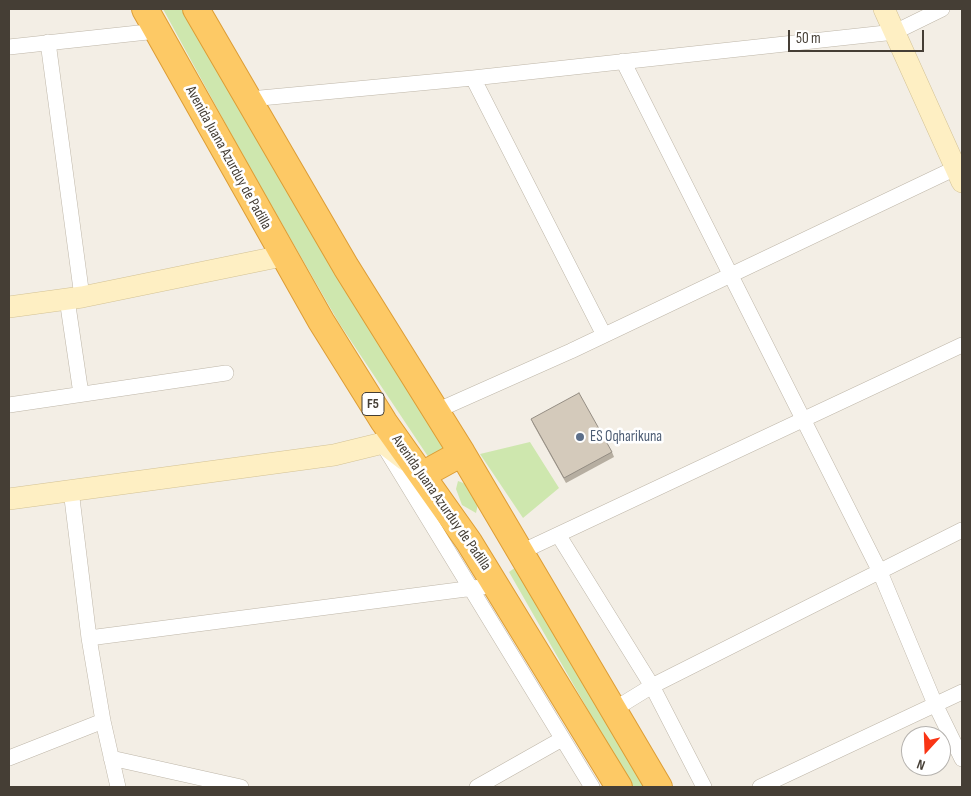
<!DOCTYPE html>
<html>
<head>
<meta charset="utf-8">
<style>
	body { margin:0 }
	#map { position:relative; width:971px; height:796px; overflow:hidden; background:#f3eee5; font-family:"Sofia Sans Condensed",sans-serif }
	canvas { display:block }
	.frame { position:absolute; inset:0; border:10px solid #453e35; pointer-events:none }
	.north { position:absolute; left:901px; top:726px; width:50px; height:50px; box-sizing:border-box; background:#fff; border:1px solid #b5b2ae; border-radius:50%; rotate:200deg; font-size:14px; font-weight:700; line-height:20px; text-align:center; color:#453e35 }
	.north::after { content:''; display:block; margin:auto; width:18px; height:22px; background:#f93515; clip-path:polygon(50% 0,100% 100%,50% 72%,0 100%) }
	.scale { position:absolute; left:788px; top:30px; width:136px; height:22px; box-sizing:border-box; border:2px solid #453e35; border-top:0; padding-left:6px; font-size:15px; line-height:18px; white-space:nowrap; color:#453e35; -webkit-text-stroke:4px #fff; paint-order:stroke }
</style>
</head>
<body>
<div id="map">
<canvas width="971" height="796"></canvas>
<div class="frame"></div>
<div class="north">N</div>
<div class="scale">50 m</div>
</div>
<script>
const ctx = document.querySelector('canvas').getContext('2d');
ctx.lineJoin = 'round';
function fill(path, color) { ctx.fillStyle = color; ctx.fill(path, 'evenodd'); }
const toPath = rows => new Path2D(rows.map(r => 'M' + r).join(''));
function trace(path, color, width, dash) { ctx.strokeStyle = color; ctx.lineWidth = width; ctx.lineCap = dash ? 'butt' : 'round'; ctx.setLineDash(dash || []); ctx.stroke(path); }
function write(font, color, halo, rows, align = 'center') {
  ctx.font = font + ' "Sofia Sans Condensed",sans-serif'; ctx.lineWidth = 5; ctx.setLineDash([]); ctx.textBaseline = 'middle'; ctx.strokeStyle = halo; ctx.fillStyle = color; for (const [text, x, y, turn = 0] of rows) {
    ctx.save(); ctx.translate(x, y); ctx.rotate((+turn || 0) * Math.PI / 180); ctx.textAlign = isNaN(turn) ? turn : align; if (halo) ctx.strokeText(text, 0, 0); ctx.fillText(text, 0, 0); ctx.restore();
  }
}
fill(toPath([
	[163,9,184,9,354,303,445,449,429,458,339,323,247,163],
	[530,442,559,488,523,518,480,454],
	[458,481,466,484,478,504,476,513,462,505,456,489],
	[516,567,645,787,632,787,509,572]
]), '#cee7ae');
const street = toPath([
	[48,42,82,297],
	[9,47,157,31],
	[623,61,880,572,935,704,962,759],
	[473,78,604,335],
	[250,99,473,78,895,32,942,9],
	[67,299,81,394],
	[9,405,226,373],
	[436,411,571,351,962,165],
	[387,451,592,787],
	[71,490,89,638,103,721,118,787],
	[559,536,652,686,704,787],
	[521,552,962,345],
	[89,638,497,585],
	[613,710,652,686,962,530],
	[9,758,103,721],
	[111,758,241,787],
	[477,787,562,739],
	[760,787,962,692]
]);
const secondary = toPath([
	[884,9,962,182],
	[9,307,82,297,282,256],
	[9,499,334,455,383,443,405,460]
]);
const highway = toPath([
	[145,9,321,321,384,422,469,542,619,787],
	[196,9,346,267,462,453,659,787],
	[422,475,462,453]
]);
trace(street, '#beb6a8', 16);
trace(secondary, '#d3c295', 22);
trace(highway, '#dd9d35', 28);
trace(street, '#fff', 15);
trace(secondary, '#feefc3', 21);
trace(highway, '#fdc965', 26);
fill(toPath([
	[531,419,612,452,614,457,566,483,533,424]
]), '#b6aea1');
const building = toPath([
	[579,393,612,452,564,478,531,419,579,393]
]);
fill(building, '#d4cabb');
trace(building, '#948d83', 1);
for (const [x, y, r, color] of [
	[580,437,5,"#5c6f8a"]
]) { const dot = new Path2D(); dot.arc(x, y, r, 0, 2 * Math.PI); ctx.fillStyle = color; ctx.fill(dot); trace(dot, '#fff', 2); }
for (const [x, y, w] of [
	[373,404,22]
]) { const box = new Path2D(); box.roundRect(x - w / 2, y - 11.5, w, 23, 4); ctx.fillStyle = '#fff'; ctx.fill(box); trace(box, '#453e35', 1); }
write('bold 14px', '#453e35', null, [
	["F5",373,404]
]);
write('15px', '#453e35', '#fff', [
	["Avenida Juana Azurduy de Padilla",228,158,61],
	["Avenida Juana Azurduy de Padilla",441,503,55]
]);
write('15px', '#4e5e75', '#fff', [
	["ES Oqharikuna",590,437]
], 'left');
</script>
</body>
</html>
